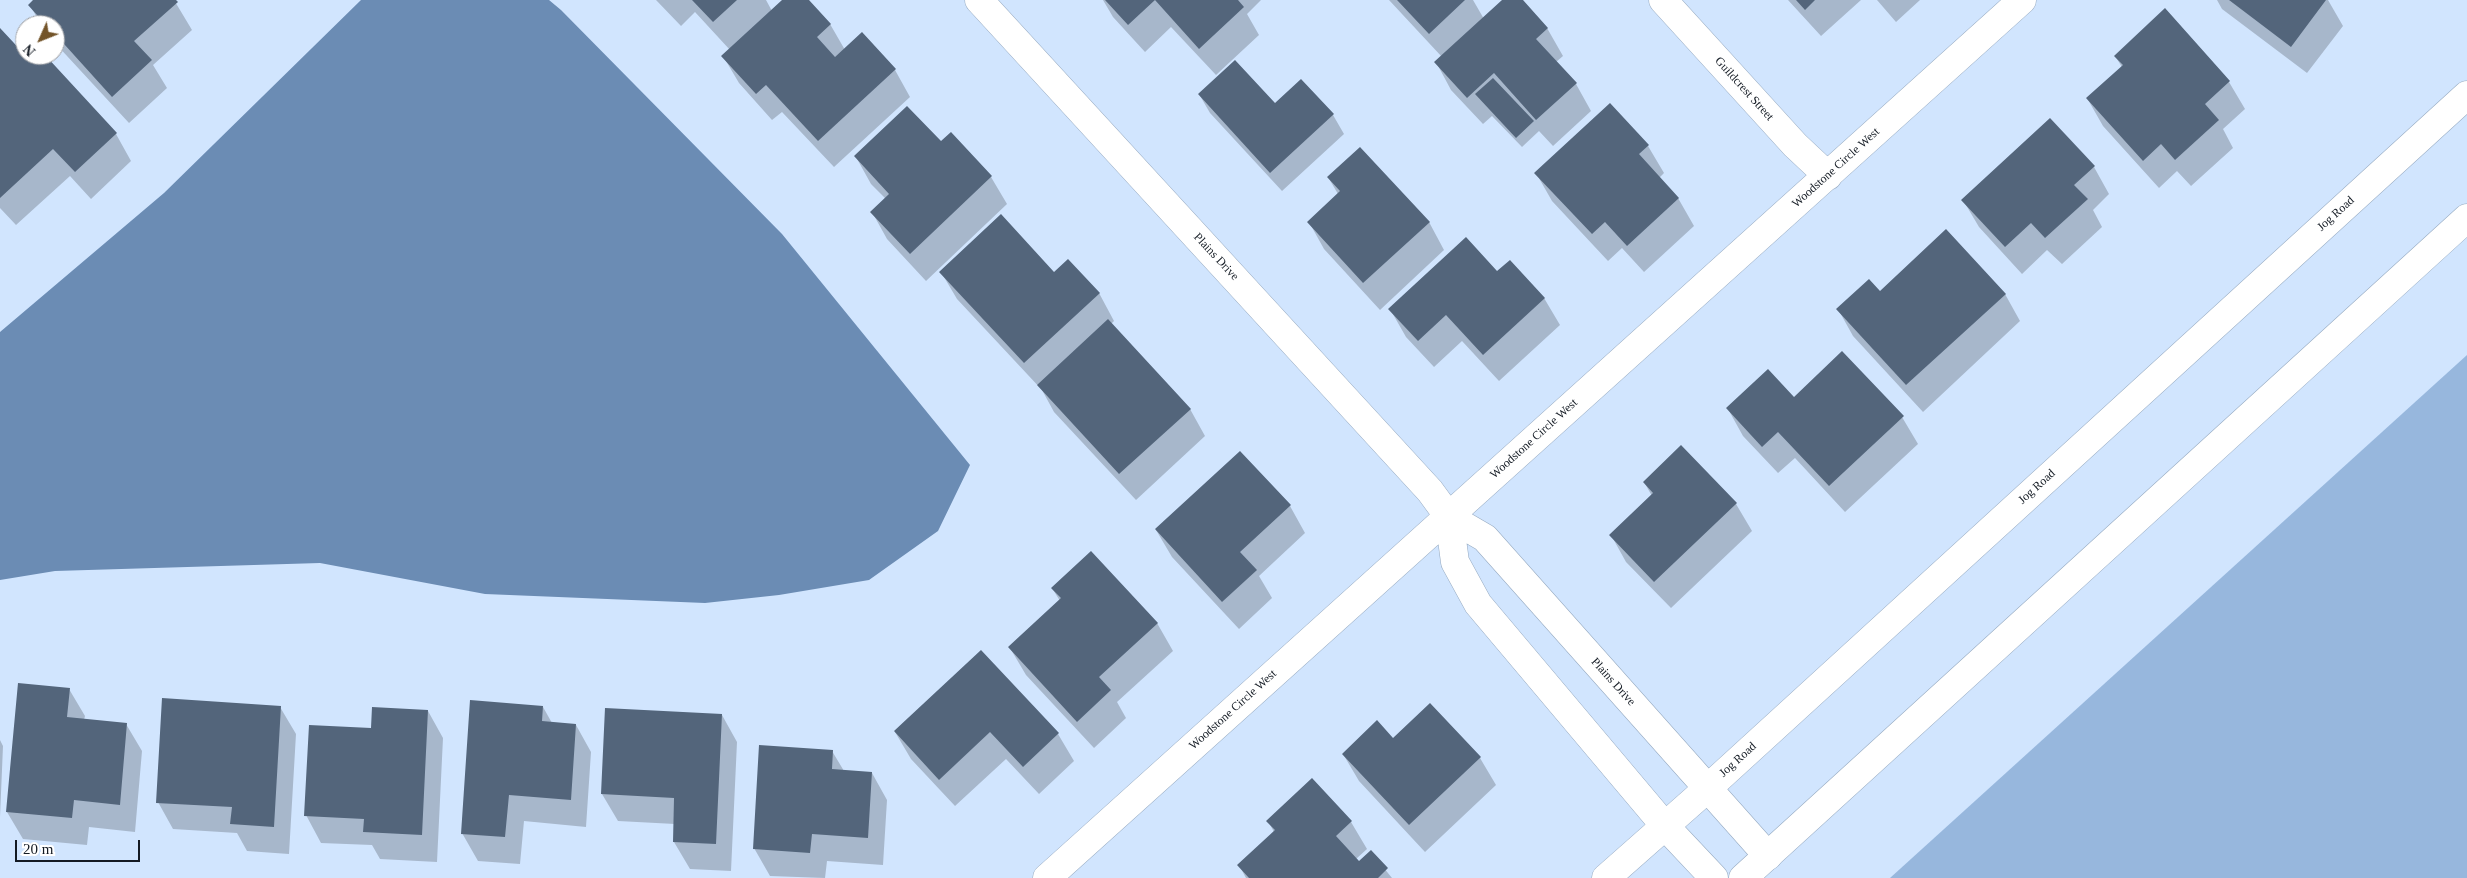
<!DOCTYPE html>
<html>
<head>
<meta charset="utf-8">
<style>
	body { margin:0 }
	#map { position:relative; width:2467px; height:878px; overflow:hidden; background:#d1e5fe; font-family:Georgia,serif }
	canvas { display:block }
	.north { position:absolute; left:15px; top:15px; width:50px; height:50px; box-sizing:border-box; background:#fff; border:1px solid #a1a3a7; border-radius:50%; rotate:226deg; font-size:14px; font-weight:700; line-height:20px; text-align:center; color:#131a23 }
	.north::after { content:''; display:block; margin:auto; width:18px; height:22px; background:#735429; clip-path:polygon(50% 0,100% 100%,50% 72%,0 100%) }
	.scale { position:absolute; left:15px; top:840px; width:125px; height:22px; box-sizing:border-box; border:2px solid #131a23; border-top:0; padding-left:6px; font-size:15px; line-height:18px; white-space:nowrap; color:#131a23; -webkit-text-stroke:4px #fff; paint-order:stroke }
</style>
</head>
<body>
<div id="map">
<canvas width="2467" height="878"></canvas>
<div class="north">N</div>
<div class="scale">20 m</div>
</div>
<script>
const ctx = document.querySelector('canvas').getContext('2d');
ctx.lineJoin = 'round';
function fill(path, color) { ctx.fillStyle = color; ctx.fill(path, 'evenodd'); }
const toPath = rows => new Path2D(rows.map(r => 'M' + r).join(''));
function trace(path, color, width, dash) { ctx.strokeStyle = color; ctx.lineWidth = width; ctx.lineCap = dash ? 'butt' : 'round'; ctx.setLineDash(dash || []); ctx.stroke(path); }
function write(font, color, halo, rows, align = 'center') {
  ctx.font = font + ' Georgia,serif'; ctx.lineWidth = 5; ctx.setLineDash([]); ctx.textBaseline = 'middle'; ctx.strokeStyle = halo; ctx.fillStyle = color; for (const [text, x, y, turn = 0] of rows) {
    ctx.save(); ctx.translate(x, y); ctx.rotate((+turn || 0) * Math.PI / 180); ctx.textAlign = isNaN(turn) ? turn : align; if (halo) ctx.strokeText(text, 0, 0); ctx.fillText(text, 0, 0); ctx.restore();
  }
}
fill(toPath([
	[2467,355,2467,878,1890,878]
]), '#97b7dd');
fill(toPath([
	[361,0,549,0,561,10,782,234,970,465,938,531,869,580,779,595,705,603,485,594,320,563,55,571,0,580,0,332,164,193]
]), '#6b8cb4');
fill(toPath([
	[35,0,174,0,192,30,153,65,167,88,129,123,55,43,55,25,41,25,30,5],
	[656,0,766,0,772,11,784,0,807,0,830,24,845,50,862,34,895,70,910,97,834,167,782,112,772,120,739,83,723,56,730,50,695,12,681,26],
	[1103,0,1261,0,1247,14,1259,35,1216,75,1171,27,1145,52,1113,17],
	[1389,0,1473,0,1484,19,1504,0,1521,0,1547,28,1563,56,1556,62,1576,84,1591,111,1553,146,1539,131,1522,147,1492,116,1483,124,1451,90,1436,62,1442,57],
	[1788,0,1861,0,1821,36],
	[1877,0,1920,0,1896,22],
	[2217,0,2328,0,2343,26,2307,73,2222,9],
	[2165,10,2229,82,2245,109,2223,129,2233,148,2191,186,2177,171,2159,188,2103,126,2087,98,2122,67,2115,56],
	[0,30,27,59,31,55,43,55,116,134,131,161,91,199,70,176,16,225,0,208],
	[1199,94,1333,115,1344,134,1282,191,1210,113],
	[1610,104,1648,146,1664,173,1659,178,1678,198,1694,226,1644,272,1622,248,1608,261,1552,201,1536,173],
	[950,134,991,177,1007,204,926,281,887,239,872,212,886,199,871,184,856,157,941,143],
	[2094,167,2109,194,2093,210,2102,227,2062,264,2047,250,2022,274,1979,227,1963,200],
	[1328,177,1429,222,1444,250,1380,310,1324,249,1309,222,1338,194],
	[941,272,1099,293,1114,321,1111,324,1190,409,1205,436,1136,500,1054,412,1042,390,957,299],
	[1497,273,1544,298,1560,325,1499,381,1462,341,1434,367,1406,337,1390,309],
	[1880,292,2005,294,2020,321,1923,412,1853,336,1838,309],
	[1794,398,1902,417,1918,444,1845,512,1795,458,1778,473,1743,436,1728,409],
	[1644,482,1736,504,1752,531,1671,608,1626,562,1611,535,1652,496],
	[1290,506,1305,533,1259,576,1272,598,1239,629,1172,557,1156,530],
	[1052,588,1157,623,1173,651,1117,702,1126,718,1094,748,1026,675,1010,648,1060,601],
	[981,651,1058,734,1074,761,1039,794,1006,759,955,806,911,759,895,732],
	[69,689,85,716,84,720,126,724,142,751,135,832,89,827,87,845,23,839,7,812],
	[1430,704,1480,758,1496,785,1425,852,1359,781,1343,754,1393,739],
	[280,707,296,734,289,854,247,851,237,833,173,829,158,802],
	[543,707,552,723,576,725,591,752,586,827,524,821,520,864,478,861,462,833],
	[606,709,722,715,737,742,731,871,690,869,674,842,675,824,618,821,602,794],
	[428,711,443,738,437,862,380,859,372,845,321,843,306,815,372,730],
	[0,740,3,746,0,817],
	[832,751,844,771,872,773,887,800,883,865,827,861,825,878,770,876,754,848],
	[1312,780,1351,822,1367,849,1356,859,1359,863,1371,852,1392,878,1246,878,1239,865,1274,832,1268,821]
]), '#0003');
fill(toPath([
	[33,0,176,0,178,2,134,41,152,60,112,97,55,34,55,25,46,25,28,5],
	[692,0,737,0,713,22],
	[782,0,809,0,831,24,817,37,835,57,862,32,896,69,818,141,766,85,756,94,721,56],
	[1105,0,1238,0,1244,7,1199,49,1155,0,1128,25],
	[1397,0,1465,0,1429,34],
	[1502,0,1523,0,1548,28,1536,39,1577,83,1536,120,1494,73,1467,98,1434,62],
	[1796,0,1815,0,1805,10],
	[2229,0,2326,0,2291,47],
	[2165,8,2230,81,2205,104,2219,120,2175,160,2161,144,2143,161,2086,98,2123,65,2114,56],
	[0,28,27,57,29,55,45,55,117,133,75,172,53,149,0,198],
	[1235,60,1275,103,1301,79,1334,114,1270,173,1198,94],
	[1493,78,1534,121,1516,138,1475,94],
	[1610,103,1649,145,1639,154,1679,198,1627,246,1605,222,1592,234,1534,173],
	[907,106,941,141,951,132,992,176,910,254,870,212,889,194,854,156],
	[2050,118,2095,166,2074,185,2088,199,2045,238,2031,223,2005,247,1961,200],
	[1360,147,1430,222,1363,283,1307,222,1340,191,1327,177],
	[1001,214,1054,272,1068,259,1100,293,1024,363,939,272],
	[1946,229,2006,294,1906,385,1836,309,1869,279,1880,291],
	[1466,237,1497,271,1510,260,1545,298,1483,355,1446,315,1418,341,1388,309],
	[1108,319,1191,409,1119,474,1037,385],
	[1842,351,1904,416,1829,486,1778,432,1762,447,1726,408,1768,369,1794,397],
	[1681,445,1737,503,1654,582,1609,535,1653,493,1643,482],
	[1240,451,1291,505,1240,552,1257,570,1222,602,1155,529],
	[1091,551,1158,623,1099,677,1111,690,1077,722,1008,647,1061,598,1051,588],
	[981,650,1059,733,1023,767,990,732,939,780,894,731],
	[18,683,70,688,67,717,127,723,120,805,74,800,72,818,6,812],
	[162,698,281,706,274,827,230,824,232,807,156,803],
	[470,700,543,706,542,721,576,724,571,800,509,795,505,837,461,834],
	[1430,703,1481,757,1409,825,1342,754,1377,720,1393,738],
	[372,707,428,710,422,835,363,832,364,819,304,816,309,725,371,728],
	[605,708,722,714,716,844,673,842,674,798,601,794],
	[759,745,833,750,832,769,872,772,868,838,812,834,810,853,753,849],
	[1312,778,1352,821,1336,836,1359,861,1371,850,1388,868,1378,878,1249,878,1237,865,1275,830,1266,821]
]), '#53657b');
const minor = toPath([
	[979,0,1430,491,1449,517,1485,538,1768,856],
	[1663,0,1795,145,1828,176],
	[1449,517,1455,562,1478,604,1665,826,1714,878],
	[1047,878,2022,0]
]);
const secondary = toPath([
	[1606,878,1708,788,2467,95],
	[1743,878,2467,218]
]);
trace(minor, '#96aac1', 29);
trace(secondary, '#96aac1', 29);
trace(minor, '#fff', 28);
trace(secondary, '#fff', 28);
write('12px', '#131a23', '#fff', [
	["Guildcrest Street",1744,89,48],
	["Woodstone Circle West",1836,168,-42],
	["Jog Road",2336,214,-42],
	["Plains Drive",1216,257,47],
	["Woodstone Circle West",1534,439,-42],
	["Jog Road",2037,487,-42],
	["Plains Drive",1613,682,48],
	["Woodstone Circle West",1233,710,-42],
	["Jog Road",1738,760,-42]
]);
</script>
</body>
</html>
